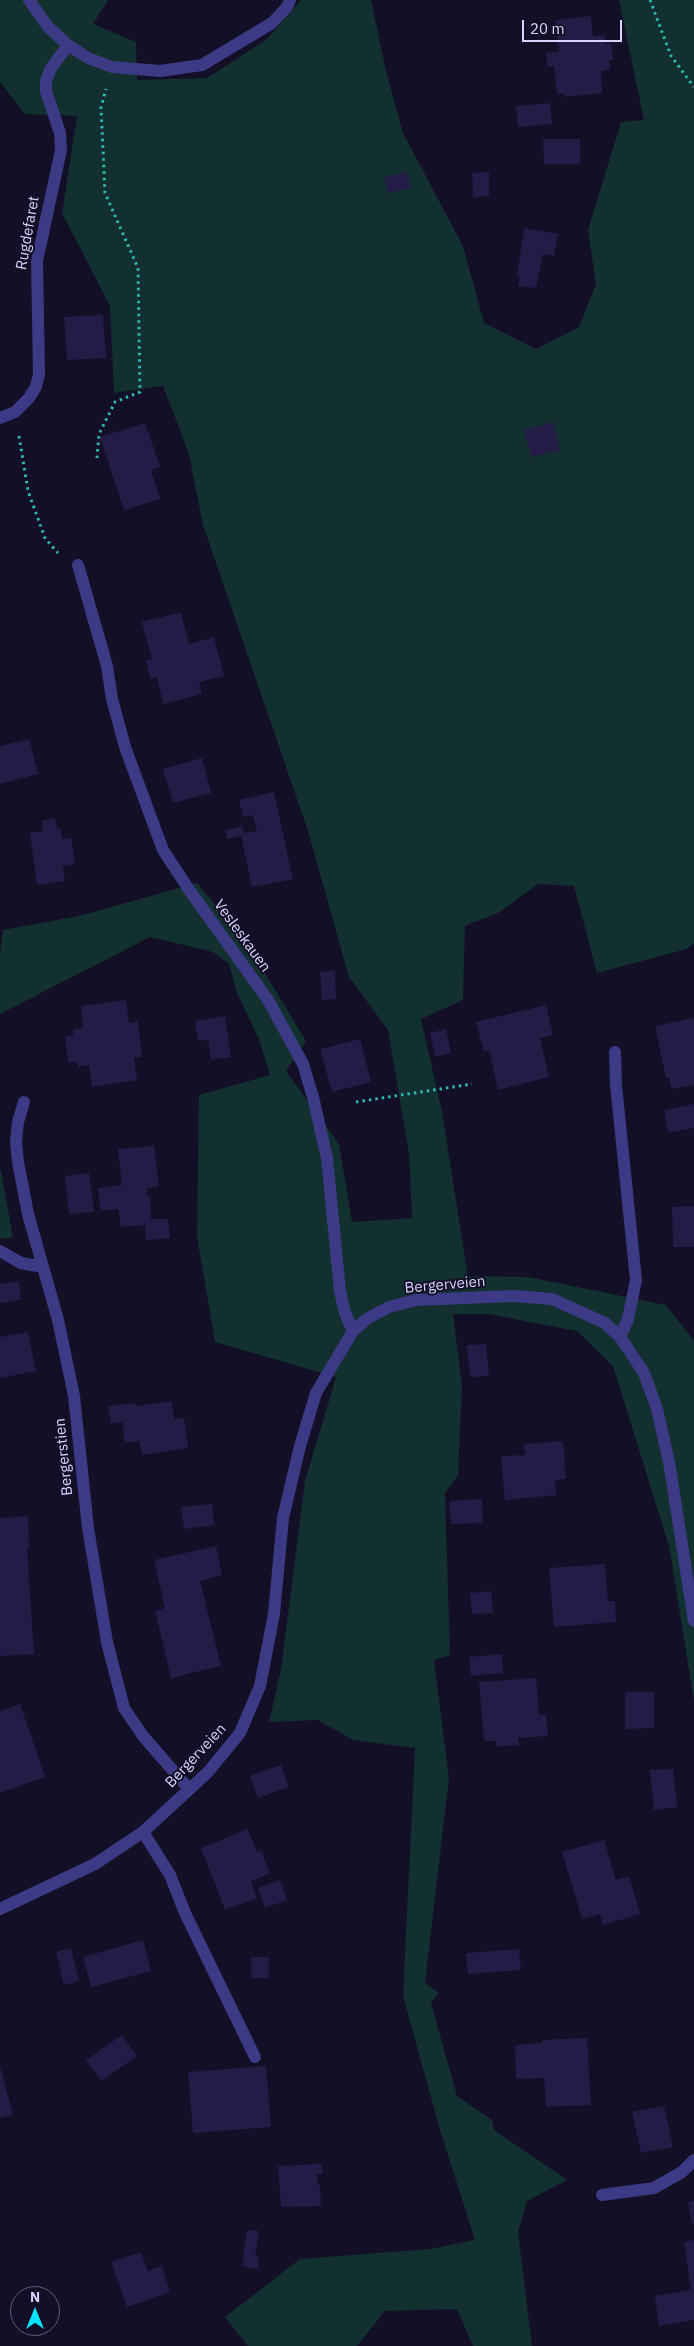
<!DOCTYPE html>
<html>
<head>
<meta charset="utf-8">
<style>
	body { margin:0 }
	#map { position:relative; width:694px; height:2346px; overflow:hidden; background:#130f26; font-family:"IBM Plex Sans",sans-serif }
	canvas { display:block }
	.north { position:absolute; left:10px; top:2286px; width:50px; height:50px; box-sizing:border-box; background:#130f26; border:1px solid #625e7d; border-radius:50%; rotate:0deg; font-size:14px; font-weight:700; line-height:20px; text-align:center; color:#d9d4ff }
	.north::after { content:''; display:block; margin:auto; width:18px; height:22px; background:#00e5ff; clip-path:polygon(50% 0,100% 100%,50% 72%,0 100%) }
	.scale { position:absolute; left:522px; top:20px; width:100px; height:22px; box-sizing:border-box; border:2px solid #d9d4ff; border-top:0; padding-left:6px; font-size:15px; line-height:18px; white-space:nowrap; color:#d9d4ff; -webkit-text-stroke:4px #130f26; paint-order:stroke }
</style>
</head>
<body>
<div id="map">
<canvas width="694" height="2346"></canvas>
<div class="north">N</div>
<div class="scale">20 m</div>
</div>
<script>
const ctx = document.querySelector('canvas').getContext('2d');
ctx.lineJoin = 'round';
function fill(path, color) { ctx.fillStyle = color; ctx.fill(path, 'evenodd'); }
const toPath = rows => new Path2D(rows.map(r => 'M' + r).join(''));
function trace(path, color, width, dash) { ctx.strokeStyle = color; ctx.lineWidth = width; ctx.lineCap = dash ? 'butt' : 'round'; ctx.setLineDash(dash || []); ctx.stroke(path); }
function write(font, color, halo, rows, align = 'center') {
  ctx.font = font + ' "IBM Plex Sans",sans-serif'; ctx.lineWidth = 4; ctx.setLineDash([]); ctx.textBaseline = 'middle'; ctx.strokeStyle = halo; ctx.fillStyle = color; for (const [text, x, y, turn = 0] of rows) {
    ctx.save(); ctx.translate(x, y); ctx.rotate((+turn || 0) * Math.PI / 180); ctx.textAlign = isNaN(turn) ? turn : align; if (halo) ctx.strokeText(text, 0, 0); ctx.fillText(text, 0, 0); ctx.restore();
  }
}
fill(toPath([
	[0,0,108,0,93,24,136,42,137,80,207,78,267,39,301,0,371,0,386,71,403,133,463,246,484,323,536,349,579,327,596,284,588,230,621,122,644,120,619,0,694,0,694,943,687,949,597,973,574,886,538,884,500,912,465,926,463,1000,421,1019,442,1112,468,1276,528,1277,666,1305,694,1341,694,1701,669,1546,613,1366,577,1331,488,1314,453,1314,462,1386,458,1475,445,1493,450,1655,434,1660,449,1778,425,1983,439,1993,431,2003,457,2096,492,2120,494,2130,567,2180,527,2201,518,2232,532,2346,473,2346,457,2309,385,2311,357,2346,248,2346,225,2317,300,2259,430,2249,475,2240,440,2130,403,1996,415,1748,353,1740,318,1720,269,1722,281,1669,305,1481,336,1377,215,1342,197,1237,199,1095,270,1075,259,1039,237,993,229,964,213,952,150,937,0,1014,0,954,3,930,79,916,197,883,246,942,306,1041,286,1071,339,1144,352,1222,412,1218,409,1154,388,1030,349,977,308,831,203,525,189,454,163,386,114,393,110,306,62,213,77,116,25,114,0,82],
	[0,1169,1,1171,13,1237,0,1239]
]), '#12302f');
fill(toPath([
	[591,16,593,36,605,35,606,44,611,43,613,60,609,60,610,69,601,71,602,93,564,97,564,93,557,94,554,66,548,67,546,53,559,51,555,20],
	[550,103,552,124,518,127,516,106],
	[543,139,580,139,580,164,544,164],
	[407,172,411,188,388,193,384,178],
	[489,172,489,196,473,197,472,173],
	[524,228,558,234,554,256,543,254,536,288,518,286,520,276,517,276],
	[103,315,106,358,67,360,64,317],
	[553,422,560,450,531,457,524,430],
	[145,423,160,467,151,470,160,499,124,510,100,437],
	[181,612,189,644,214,637,224,676,199,682,202,694,163,704,157,677,150,679,146,660,152,659,142,622],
	[29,739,38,774,0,784,0,746],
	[202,758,211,793,173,803,163,769],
	[274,792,293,879,252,887,241,836,227,839,225,830,242,826,244,833,257,831,253,815,243,817,239,800],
	[55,818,57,829,61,828,62,839,71,838,75,864,63,866,65,881,37,885,30,833,43,831,42,821],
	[335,971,336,999,322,1000,320,972],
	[126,1000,129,1023,138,1021,142,1057,134,1058,137,1080,92,1087,89,1065,78,1067,77,1062,68,1063,65,1036,73,1035,73,1029,83,1028,81,1006],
	[546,1005,553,1035,540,1038,549,1077,498,1090,489,1050,484,1052,476,1022],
	[225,1016,231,1057,211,1060,208,1040,198,1041,195,1021],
	[694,1018,694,1085,672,1089,669,1078,666,1078,655,1026],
	[446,1029,451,1053,435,1057,430,1033],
	[360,1039,371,1082,332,1092,320,1049],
	[694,1104,694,1128,668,1133,664,1110],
	[154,1146,159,1187,147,1188,147,1196,150,1195,151,1219,168,1219,170,1238,146,1240,145,1225,121,1227,118,1209,101,1211,98,1188,122,1185,118,1149],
	[89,1173,94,1212,69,1214,65,1176],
	[694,1206,694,1247,673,1247,672,1207],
	[19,1281,21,1300,0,1303,0,1284],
	[28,1332,36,1371,0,1378,0,1337],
	[486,1344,489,1376,470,1377,467,1345],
	[172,1401,174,1419,184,1418,188,1448,142,1455,139,1441,125,1443,122,1422,111,1424,108,1406,135,1403,136,1406],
	[563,1441,566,1479,555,1480,556,1495,505,1500,501,1456,525,1455,524,1444],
	[482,1499,483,1523,451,1524,449,1501],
	[212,1504,214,1525,184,1529,181,1507],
	[28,1516,29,1548,27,1548,34,1654,0,1656,0,1518],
	[216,1546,222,1575,200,1581,221,1666,171,1678,155,1611,165,1608,154,1560],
	[605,1564,608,1601,615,1601,616,1622,554,1627,549,1568],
	[491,1591,493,1613,472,1614,470,1593],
	[502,1654,503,1673,471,1676,469,1657],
	[536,1678,539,1715,546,1715,548,1736,518,1738,519,1745,496,1747,496,1741,484,1741,479,1682],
	[625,1692,654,1692,654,1728,625,1729],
	[20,1704,45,1777,0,1793,0,1711],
	[281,1765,289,1787,258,1798,250,1776],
	[673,1769,677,1807,654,1810,650,1770],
	[248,1829,257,1852,261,1850,270,1874,251,1881,257,1898,225,1910,201,1848],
	[604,1840,616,1880,629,1876,640,1914,603,1925,600,1914,582,1919,562,1852],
	[280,1880,287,1900,265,1908,258,1888],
	[143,1940,151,1971,91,1987,83,1957],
	[71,1948,79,1981,64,1985,56,1952],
	[519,1949,521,1970,468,1974,466,1953],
	[251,1957,269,1957,269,1978,251,1978],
	[122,2035,137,2056,101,2081,86,2060],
	[587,2038,591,2105,546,2107,544,2078,516,2079,515,2045,542,2043,542,2040],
	[0,2065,13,2115,0,2118],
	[266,2066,271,2127,193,2133,188,2072],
	[664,2106,673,2147,641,2153,632,2112],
	[316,2164,322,2164,323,2174,317,2174,318,2185,320,2185,321,2206,281,2207,278,2166],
	[694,2201,694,2224,692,2225,688,2202],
	[247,2230,259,2231,255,2257,259,2257,258,2269,242,2266],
	[694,2240,694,2320,659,2326,655,2296,691,2290,684,2242],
	[141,2252,148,2271,162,2266,170,2292,127,2307,111,2262]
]), '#241b47');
trace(toPath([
	[650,0,671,56,694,87],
	[19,436,28,491,45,538,58,553],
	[97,458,99,434,115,402,140,392,138,268,105,193,101,107,106,89],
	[356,1102,472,1084]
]), '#2fb8b0', 3, [2.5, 4]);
trace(toPath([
	[615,1052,616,1085,636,1280,628,1319,620,1337],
	[143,1832,170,1875,185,1913,255,2057],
	[602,2195,654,2188,682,2172,694,2160]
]), '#3d3a85', 12);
trace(toPath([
	[29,0,48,27,68,45,88,58,112,67,160,71,202,65,272,23,287,7,290,0],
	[0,418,15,412,29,398,36,387,39,374,37,261,61,150,60,133,46,91,46,81,51,68,68,45],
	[78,565,107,666,112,699,125,747,163,850,192,894,268,1000,303,1064,313,1097,327,1158,340,1291,345,1313,353,1331],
	[24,1102,18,1122,16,1142,18,1162,28,1214,58,1320,74,1396,88,1528,107,1642,124,1708,143,1736,189,1789],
	[0,1251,21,1263,43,1267],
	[0,1909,95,1864,143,1832,208,1772,240,1733,260,1686,274,1614,283,1518,300,1446,316,1393,353,1331,368,1318,389,1307,416,1300,513,1296,552,1299,605,1323,620,1337,644,1373,657,1409,669,1462,694,1621]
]), '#3d3a85', 12);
write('15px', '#d9d4ff', '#130f26', [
	["Rugdefaret",28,233,-80],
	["Vesleskauen",242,936,54],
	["Bergerveien",445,1285,-5],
	["Bergerstien",64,1457,-96],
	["Bergerveien",196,1756,-47]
]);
</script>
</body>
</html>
